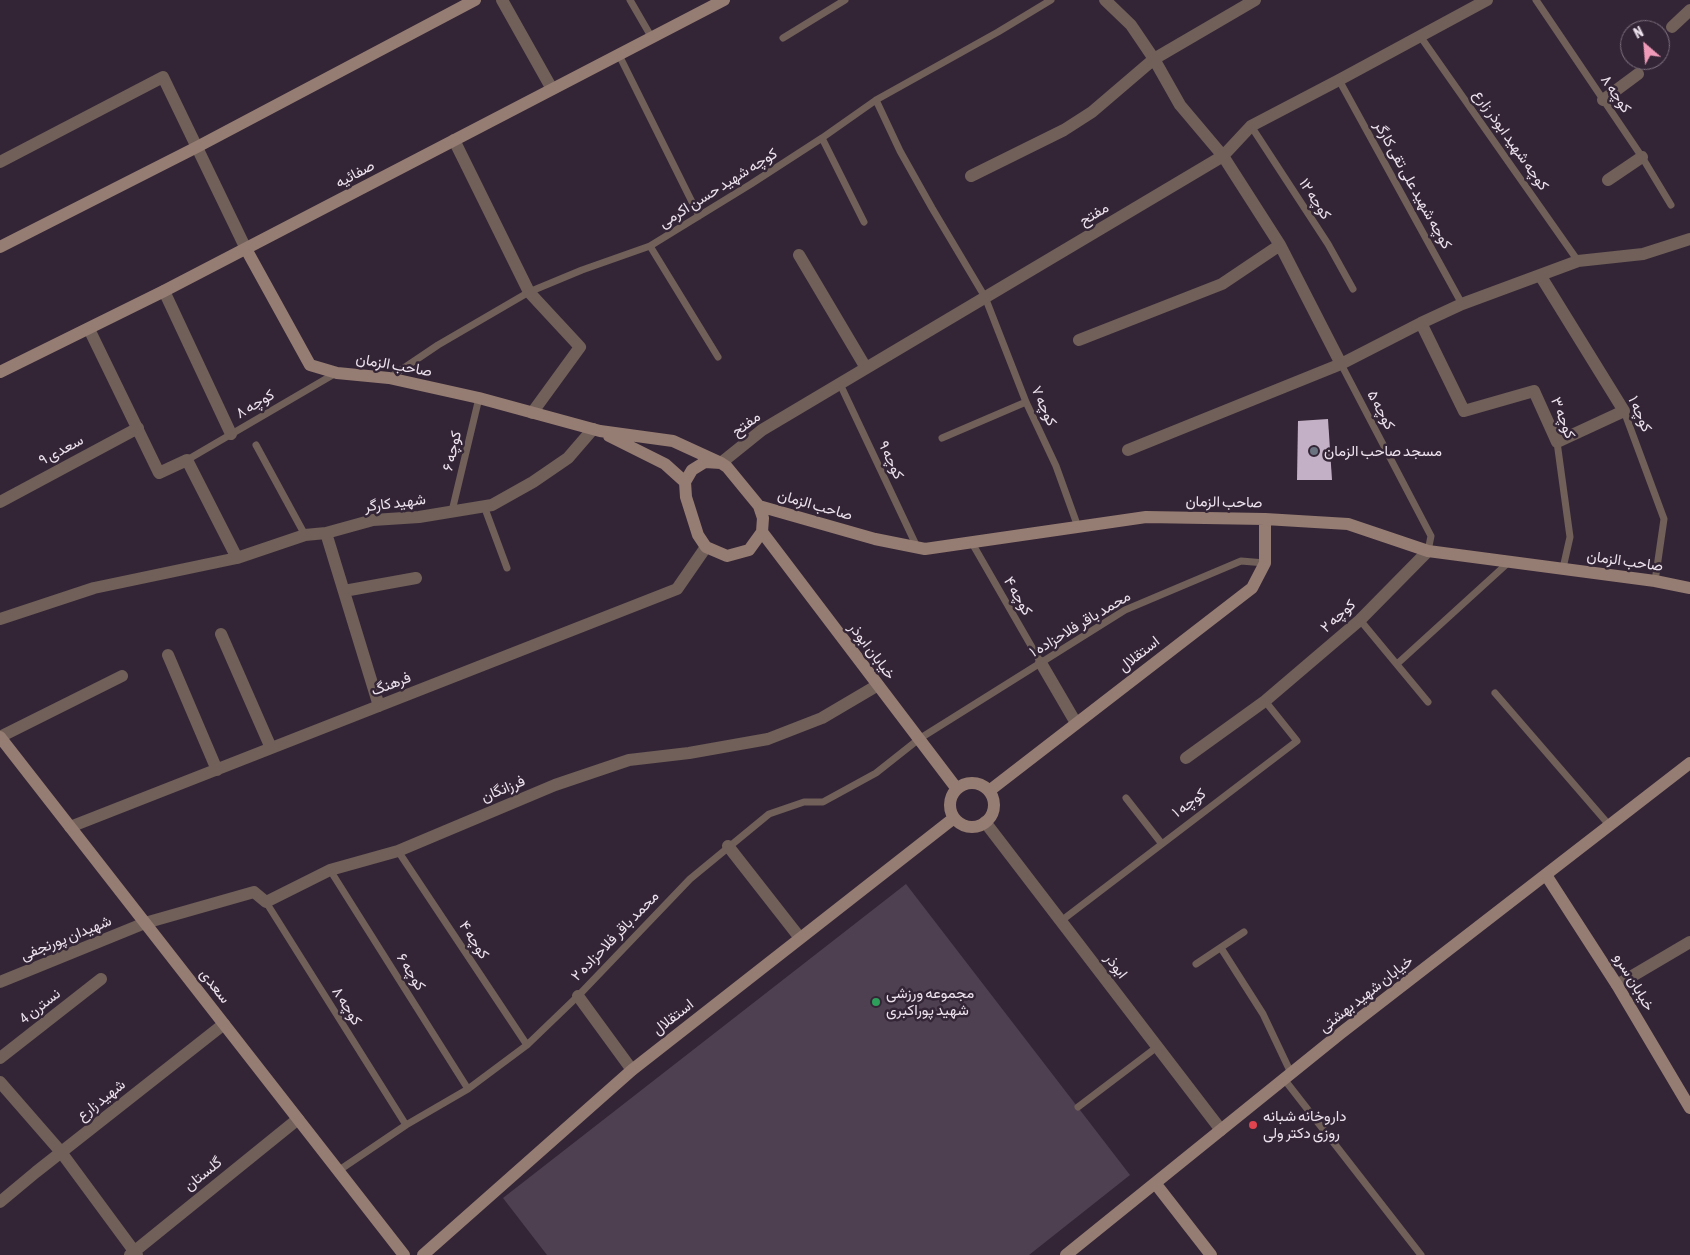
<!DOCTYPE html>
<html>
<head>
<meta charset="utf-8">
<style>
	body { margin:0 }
	#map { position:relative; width:1690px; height:1255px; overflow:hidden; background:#342536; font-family:"Asap Condensed",sans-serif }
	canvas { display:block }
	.north { position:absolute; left:1620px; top:20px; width:50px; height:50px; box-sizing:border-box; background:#342536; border:1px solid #7e717f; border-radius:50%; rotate:333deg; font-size:14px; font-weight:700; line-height:20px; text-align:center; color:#ece2ed }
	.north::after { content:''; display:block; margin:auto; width:18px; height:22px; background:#ef9ab8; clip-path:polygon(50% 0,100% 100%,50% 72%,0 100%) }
</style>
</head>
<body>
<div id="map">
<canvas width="1690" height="1255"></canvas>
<div class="north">N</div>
</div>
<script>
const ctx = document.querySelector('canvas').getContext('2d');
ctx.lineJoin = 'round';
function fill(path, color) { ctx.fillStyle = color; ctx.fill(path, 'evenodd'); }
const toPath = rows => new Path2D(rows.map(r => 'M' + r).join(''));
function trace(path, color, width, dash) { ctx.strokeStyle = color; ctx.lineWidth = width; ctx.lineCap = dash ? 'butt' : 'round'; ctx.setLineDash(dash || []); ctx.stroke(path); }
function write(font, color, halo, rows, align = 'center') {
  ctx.font = font + ' "Asap Condensed",Vazirmatn,sans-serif'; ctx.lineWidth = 5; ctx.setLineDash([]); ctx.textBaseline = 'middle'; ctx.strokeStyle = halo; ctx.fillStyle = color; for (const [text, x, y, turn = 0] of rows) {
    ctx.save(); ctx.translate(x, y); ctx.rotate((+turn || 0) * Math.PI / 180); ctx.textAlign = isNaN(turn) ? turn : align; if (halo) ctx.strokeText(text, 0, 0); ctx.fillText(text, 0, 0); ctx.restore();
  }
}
fill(toPath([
	[906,884,1130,1175,1029,1255,547,1255,503,1198]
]), '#4f4051');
fill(toPath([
	[1328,419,1332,480,1297,480,1298,421]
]), '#c3b0c6');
trace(toPath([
	[630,0,652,38],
	[1536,0,1642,157,1671,205],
	[1420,36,1578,261],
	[783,38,845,0],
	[619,55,699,216],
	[1339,80,1462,304],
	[876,100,900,151,932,208,985,297,1026,402,1056,466,1078,527],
	[1251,126,1328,244,1353,289],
	[822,138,864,222],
	[650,246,718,357],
	[1341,364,1431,536,1428,551],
	[389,378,438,345,529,292,582,270,650,246,751,184,822,138,876,100,998,32,1051,0],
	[840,384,917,547],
	[1624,411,1664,519,1655,581],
	[942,438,1026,402],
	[1557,442,1570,537,1563,568],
	[256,445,305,535],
	[187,460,336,373],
	[484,506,507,568],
	[452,511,479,398],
	[972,543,1041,663],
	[1360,620,1428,702],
	[1397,664,1509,562],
	[1495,693,1610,826],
	[1126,798,1162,844],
	[398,851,527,1045],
	[330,870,468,1089],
	[266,902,406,1125],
	[1061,921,1297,741,1265,701],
	[1221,948,1263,1014,1291,1073],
	[1196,964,1244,932],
	[1284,1079,1421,1255],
	[1078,1107,1157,1047],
	[338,1171,406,1125,468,1089,527,1045,578,996,690,879,769,814,804,802,823,802,876,773,919,739,1125,610,1241,561,1265,563]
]), '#706059', 7);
trace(toPath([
	[502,0,552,89],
	[1105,0,1131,25,1154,59,1180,105,1223,156,1280,245,1341,364],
	[1672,27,1690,10],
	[1603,100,1638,74],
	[454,140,529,292,580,347,532,413],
	[0,162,163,77,246,249],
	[971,176,1064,130,1092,112,1154,59,1255,0],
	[1608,180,1642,157],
	[799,255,866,368],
	[164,291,231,434],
	[1421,323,1464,411,1534,391,1557,442,1624,411,1540,275],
	[89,329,159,473,187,460,237,558,305,535,326,533],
	[1079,340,1222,284,1280,245],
	[1128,450,1341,364,1421,323,1462,304,1578,261,1643,254,1690,239],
	[721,463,762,430,1223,156,1251,126,1339,80,1487,0],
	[0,502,138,428],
	[344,591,416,578],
	[0,619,94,588,237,558],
	[221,634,271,748],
	[168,655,217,770],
	[1041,663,1076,723],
	[379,706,326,533,373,520,419,517,492,505,533,482,568,458,593,429],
	[0,737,122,676],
	[1186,758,1265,701,1360,620,1428,551],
	[985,822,1221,1130],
	[70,827,677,589,706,547],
	[728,846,800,938],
	[0,982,145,923,254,892,266,902,330,870,398,851,555,785,629,760,689,753,768,739,822,718,878,685],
	[1617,985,1690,942],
	[578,996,632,1070],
	[0,1058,101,979],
	[0,1082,61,1152,137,1255],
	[0,1202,36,1172,224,1024],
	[130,1255,298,1119]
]), '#706059', 12);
trace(toPath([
	[0,247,197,147,475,0],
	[246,249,310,365,337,373,389,378,479,398,600,431,673,441,721,463],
	[0,372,164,291,724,0],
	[609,436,665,464,685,482],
	[705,462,721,463,727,467,759,506,763,518,762,532,749,550,727,556,706,547,698,535,686,497,685,482,692,470,705,462],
	[759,506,875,539,925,549,1146,517,1265,519,1348,524,1428,551,1655,581,1690,588],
	[762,532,957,789],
	[0,737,404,1255],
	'950 805a22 22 0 1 1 44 0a22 22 0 1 1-44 0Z',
	[989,791,1252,588,1265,563,1265,519],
	[1546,875,1617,985,1690,1108],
	[1155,1183,1211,1255],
	[423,1255,632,1070,954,818],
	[1066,1255,1341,1033,1690,763]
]), '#967d73', 12);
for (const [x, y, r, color] of [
	[1314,451,5,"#6b7280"],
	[876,1002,5,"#2e9e5b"],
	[1253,1125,5,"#e0444e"]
]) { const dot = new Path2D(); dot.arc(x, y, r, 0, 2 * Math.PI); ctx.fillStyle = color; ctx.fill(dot); trace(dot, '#342536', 2); }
write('15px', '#ece2ed', '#342536', [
	["کوچه ۸",1616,94,56],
	["کوچه شهید ابوذر زارع",1511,140,55],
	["صفائیه",355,174,-28],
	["کوچه شهید علی تقی کارگر",1413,185,61],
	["کوچه شهید حسن اکرمی",718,188,-32],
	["کوچه ۱۲",1315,199,57],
	["مفتح",1094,214,-31],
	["صاحب الزمان",394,365,10],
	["کوچه ۸",255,404,-31],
	["کوچه ۷",1044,406,66],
	["کوچه ۵",1381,410,62],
	["کوچه ۱",1640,414,66],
	["کوچه ۳",1563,418,69],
	["مفتح",746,424,-36],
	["سعدی ۹",61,450,-28],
	["کوچه ۶",452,451,-77],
	["کوچه ۹",891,460,65],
	["صاحب الزمان",1224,502,1],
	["شهید کارگر",395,503,-7],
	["صاحب الزمان",815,505,16],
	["صاحب الزمان",1625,561,8],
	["کوچه ۴",1018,596,60],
	["کوچه ۲",1338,616,-42],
	["محمد باقر فلاحزاده ۱",1080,624,-31],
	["خیابان ابوذر",872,651,53],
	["استقلال",1139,654,-38],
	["فرهنگ",391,684,-21],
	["فرزانگان",503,789,-23],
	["کوچه ۱",1189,803,-37],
	["محمد باقر فلاحزاده ۲",615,936,-46],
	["شهیدان پورنجفی",66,938,-22],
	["کوچه ۴",474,940,57],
	["ابوذر",1116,966,53],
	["کوچه ۶",411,972,58],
	["خیابان سرو",1634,982,59],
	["سعدی",215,986,52],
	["خیابان شهید بهشتی",1366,994,-38],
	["نسترن 4",40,1006,-38],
	["کوچه ۸",347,1006,58],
	["استقلال",673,1017,-38],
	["شهید زارع",101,1100,-38],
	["گلستان",203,1174,-39]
]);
write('15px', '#ece2ed', '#342536', [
	["مسجد صاحب الزمان",1324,451],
	["مجموعه ورزشی",886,993],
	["شهید پوراکبری",886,1010],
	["داروخانه شبانه",1263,1116],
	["روزی دکتر ولی",1263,1133]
], 'left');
</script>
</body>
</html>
